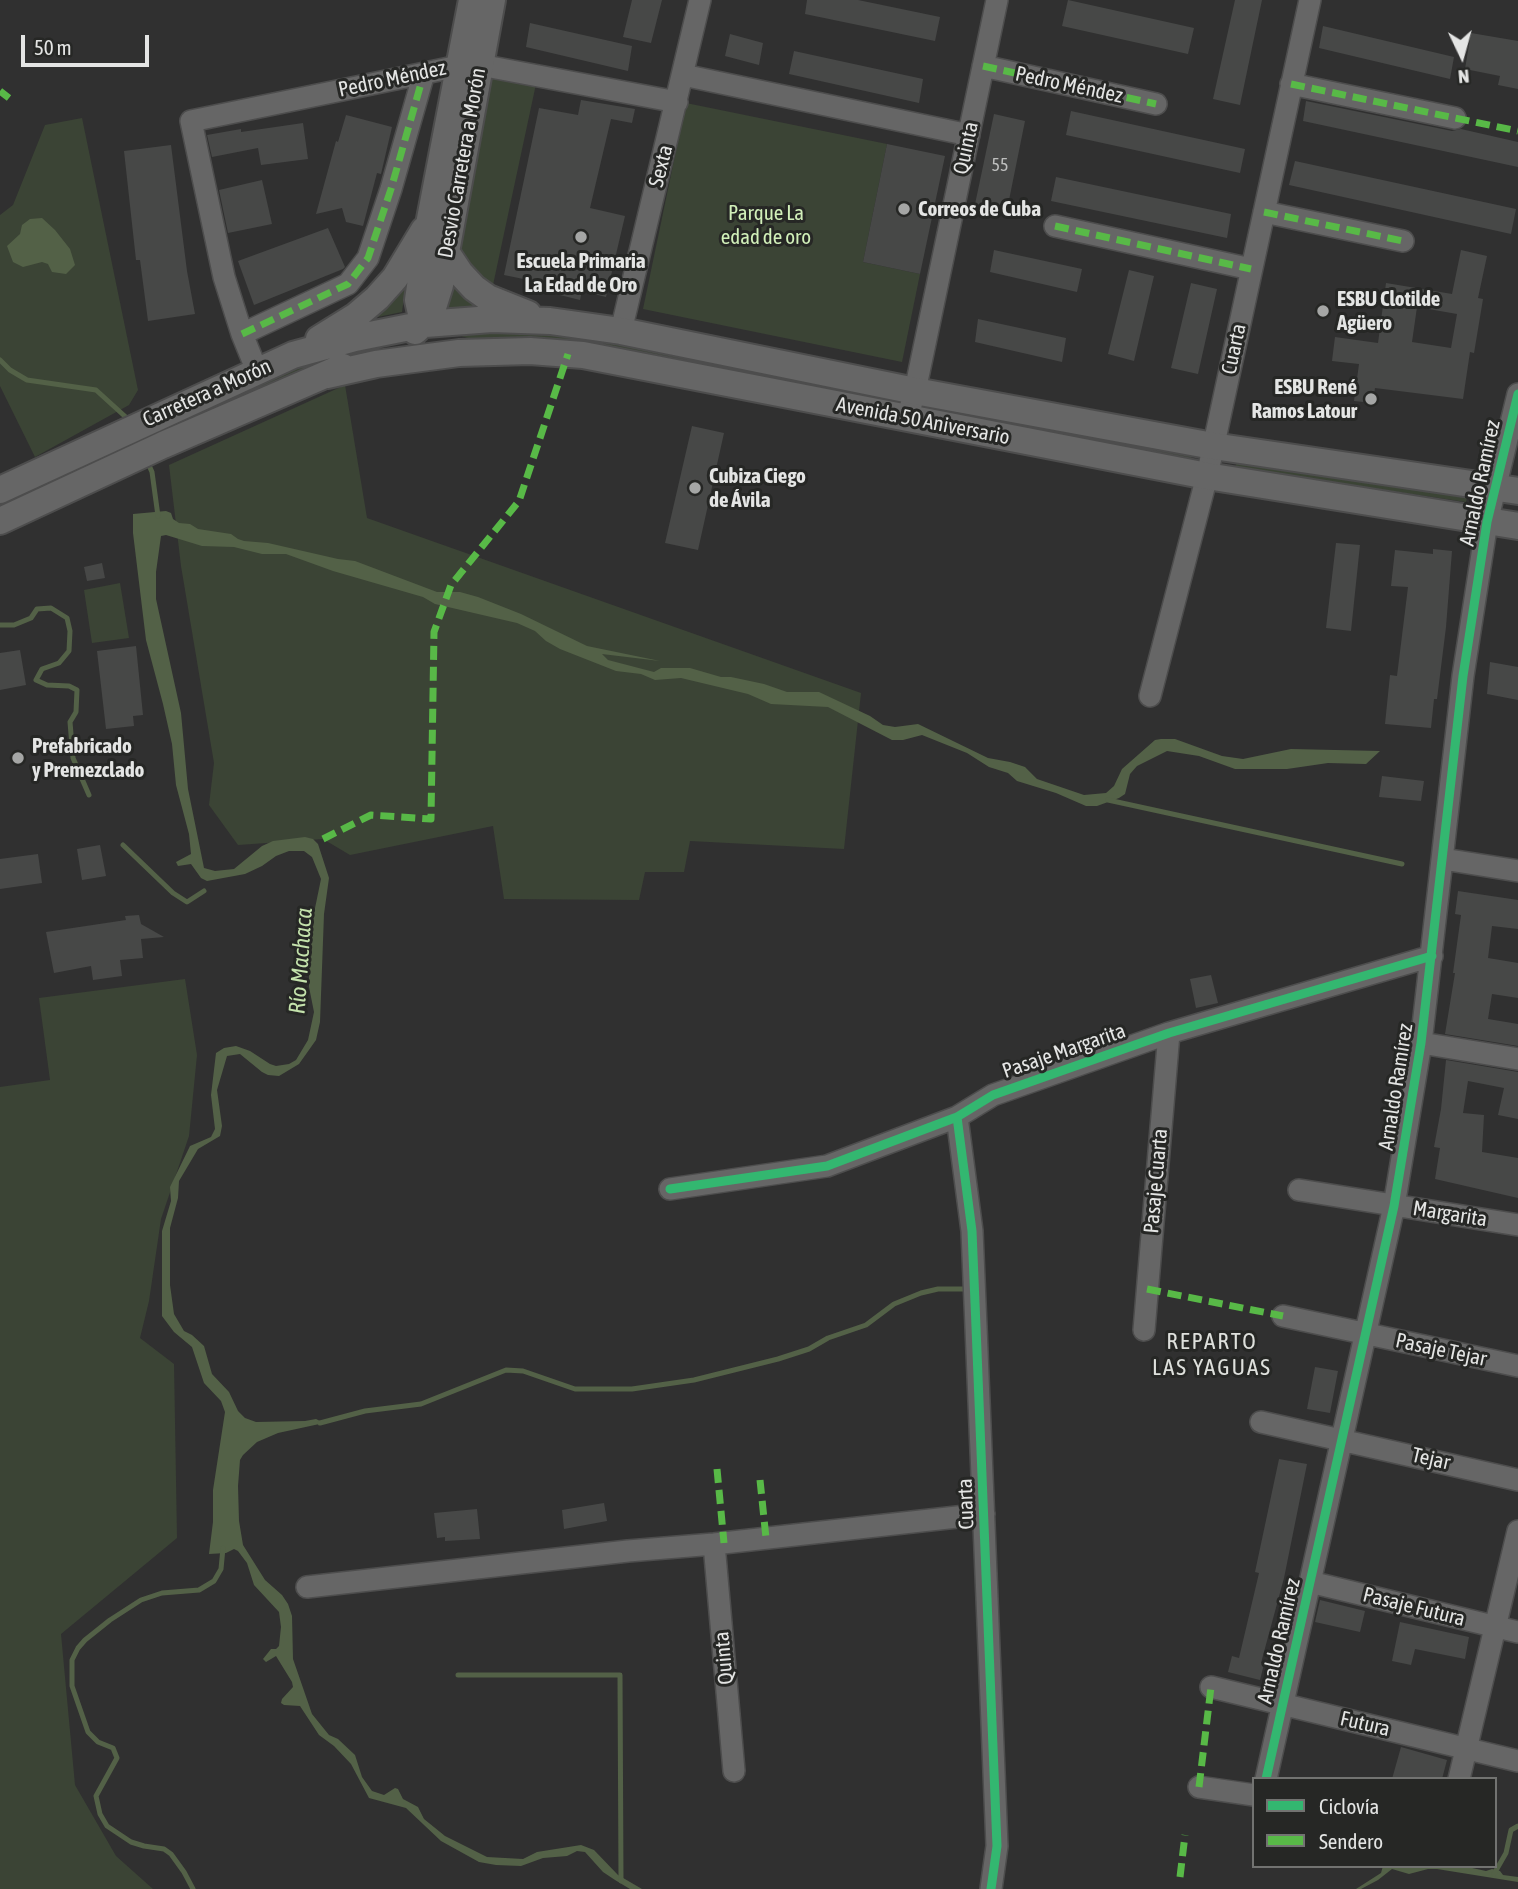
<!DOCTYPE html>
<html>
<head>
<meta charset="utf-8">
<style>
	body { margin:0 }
	#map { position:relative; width:1518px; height:1889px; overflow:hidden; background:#303030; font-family:"Asap Condensed",sans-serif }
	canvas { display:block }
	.legend { position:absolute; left:1252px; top:1777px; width:245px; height:91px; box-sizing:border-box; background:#262725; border:2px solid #727371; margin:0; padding:9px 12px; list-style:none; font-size:21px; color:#e4e5e4 }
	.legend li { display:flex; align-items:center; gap:14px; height:35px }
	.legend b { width:35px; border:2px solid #727371 }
	.north { position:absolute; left:1427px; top:21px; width:70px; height:70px; -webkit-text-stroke:5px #262725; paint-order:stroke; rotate:175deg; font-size:19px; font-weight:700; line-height:28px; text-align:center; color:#e4e5e4 }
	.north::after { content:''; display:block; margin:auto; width:24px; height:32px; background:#e4e5e4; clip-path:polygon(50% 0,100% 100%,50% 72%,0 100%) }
	.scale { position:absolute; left:21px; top:35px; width:128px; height:32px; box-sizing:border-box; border:4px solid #e4e5e4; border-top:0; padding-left:9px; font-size:21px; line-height:24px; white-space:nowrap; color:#e4e5e4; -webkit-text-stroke:5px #262725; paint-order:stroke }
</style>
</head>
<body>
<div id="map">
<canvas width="1518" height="1889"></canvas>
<ul class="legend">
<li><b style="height:9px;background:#33b770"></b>Ciclovía</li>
<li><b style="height:9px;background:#58b947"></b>Sendero</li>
</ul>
<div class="north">N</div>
<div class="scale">50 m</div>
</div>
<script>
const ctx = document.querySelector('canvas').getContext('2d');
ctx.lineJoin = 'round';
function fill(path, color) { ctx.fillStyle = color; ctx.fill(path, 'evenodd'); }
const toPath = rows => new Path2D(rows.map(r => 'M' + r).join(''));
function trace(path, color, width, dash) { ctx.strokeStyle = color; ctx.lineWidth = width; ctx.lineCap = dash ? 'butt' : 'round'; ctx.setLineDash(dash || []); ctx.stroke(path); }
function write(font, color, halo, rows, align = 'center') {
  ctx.font = font + ' "Asap Condensed",sans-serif'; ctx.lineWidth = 6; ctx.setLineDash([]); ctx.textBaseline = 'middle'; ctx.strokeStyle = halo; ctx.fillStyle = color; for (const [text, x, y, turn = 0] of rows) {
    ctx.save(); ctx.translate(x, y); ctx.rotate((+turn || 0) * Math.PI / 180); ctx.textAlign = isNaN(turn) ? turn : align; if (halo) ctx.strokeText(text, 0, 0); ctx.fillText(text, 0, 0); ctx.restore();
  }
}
fill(toPath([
	[491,75,536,84,493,285,479,279,460,254,458,231],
	[686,103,887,144,863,262,920,274,902,362,643,309],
	[82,118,138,390,129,405,35,457,0,386,0,215,13,205,45,125],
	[452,279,484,307,450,309,447,307],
	[406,283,402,312,363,320],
	[545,329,745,367,744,374,544,340,468,338,454,334],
	[354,351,169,428,165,423,332,354],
	[799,376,892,394,891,401,797,384],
	[345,385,367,518,861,693,844,849,690,841,684,872,645,872,639,900,504,899,493,826,350,855,323,839,238,845,209,805,214,763,181,566,169,465],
	[940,406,1193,452,1190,461,938,414],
	[1237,461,1468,493,1466,502,1235,468],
	[120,583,129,638,92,643,84,590],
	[185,979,197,1055,189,1136,161,1219,149,1301,140,1338,174,1364,177,1538,61,1634,75,1785,116,1856,153,1889,0,1889,0,1087,50,1080,39,998]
]), '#3b4435');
fill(toPath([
	[42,218,55,230,70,249,75,265,66,274,52,272,48,264,42,262,23,267,13,262,7,246,20,234,22,225,30,219],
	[166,511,171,513,173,519,179,523,190,524,198,529,231,534,238,539,244,541,268,543,338,559,355,561,437,592,460,592,478,597,521,614,587,646,660,661,602,654,608,660,654,672,661,668,690,668,721,677,731,677,764,684,787,692,819,692,870,716,883,725,895,727,918,724,988,758,1010,762,1025,767,1037,779,1084,795,1106,793,1114,786,1122,769,1155,740,1161,739,1175,739,1222,756,1243,759,1291,749,1380,751,1366,764,1328,763,1287,769,1235,769,1199,756,1167,751,1137,766,1130,774,1125,794,1119,798,1097,806,1086,806,1056,793,1017,781,1008,773,989,767,967,753,922,735,903,740,892,740,828,707,771,704,748,694,681,678,655,680,641,674,616,671,560,649,546,641,535,631,517,623,435,604,423,597,333,571,286,554,262,554,234,547,202,546,166,535,161,536,156,572,156,599,181,713,188,789,204,868,215,871,234,869,262,846,273,841,305,837,313,839,318,844,329,878,324,914,320,1022,316,1040,299,1064,279,1076,268,1075,262,1072,240,1054,227,1056,217,1090,222,1126,220,1136,198,1149,179,1181,178,1198,170,1228,170,1285,174,1314,184,1331,192,1335,204,1346,212,1374,229,1392,238,1411,245,1418,256,1422,305,1421,316,1419,324,1423,278,1433,257,1442,243,1455,240,1460,238,1486,239,1521,243,1545,265,1580,282,1595,288,1604,292,1616,293,1659,312,1714,329,1735,338,1739,355,1755,362,1777,372,1791,384,1795,395,1788,398,1789,403,1799,418,1807,424,1819,445,1836,487,1857,523,1859,537,1852,581,1845,594,1850,618,1875,642,1889,630,1889,615,1880,603,1872,585,1852,577,1851,567,1856,543,1858,521,1866,496,1865,479,1862,441,1841,406,1808,369,1798,351,1764,334,1746,319,1735,300,1706,284,1705,281,1703,282,1699,293,1687,292,1682,276,1656,266,1662,263,1659,271,1649,276,1649,279,1646,281,1627,279,1612,254,1585,247,1563,238,1551,234,1549,226,1553,209,1554,213,1522,213,1490,225,1412,221,1401,204,1383,192,1347,174,1332,162,1316,162,1231,171,1201,170,1187,190,1146,211,1137,215,1129,211,1095,216,1053,224,1048,236,1046,250,1051,270,1064,276,1066,289,1064,296,1060,308,1040,314,1012,309,987,309,953,314,913,321,879,312,857,304,851,289,851,276,856,262,866,245,874,207,881,201,878,191,864,178,866,176,862,191,854,189,834,176,785,172,744,163,704,146,640,133,533,133,514],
	[1383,1866,1463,1866,1486,1871,1492,1869,1500,1871,1503,1875,1518,1877,1518,1882,1437,1869,1428,1869,1409,1874,1392,1869,1378,1880,1361,1889,1356,1889,1381,1873]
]), '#536147');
trace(toPath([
	[0,360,10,370,27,380,96,390,129,420],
	[147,461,152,472,158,516],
	[0,625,14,625,31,618,37,609,51,608,67,618,70,631,69,651,59,663,42,669,36,680,47,685,69,686,77,690,76,712,70,722,73,758,89,795],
	[1108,800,1402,864],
	[123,845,173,893,187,902,204,891],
	[320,1423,365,1411,421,1404,506,1370,523,1371,575,1389,632,1389,694,1380,778,1359,809,1349,828,1338,866,1325,894,1304,921,1293,938,1289,966,1289],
	[458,1675,620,1675,621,1881],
	[1494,1874,1506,1853,1511,1830,1518,1826],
	[193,1889,184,1872,171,1854,164,1849,144,1846,131,1842,107,1826,100,1814,96,1796,117,1758,113,1748,98,1742,88,1732,72,1686,72,1660,78,1648,85,1640,110,1620,141,1600,162,1593,199,1590,214,1581,221,1569,223,1548]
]), '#536147', 5);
fill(toPath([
	[632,0,662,0,651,43,623,37],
	[807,0,858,0,940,17,935,41,805,14],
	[1068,0,1194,28,1188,54,1062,26],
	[1235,0,1262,0,1240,105,1213,99],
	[530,23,632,46,628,71,526,47],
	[1323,26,1454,57,1450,79,1319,48],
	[1471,33,1518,41,1518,89,1498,85,1500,76,1465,69],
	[730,34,763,43,759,65,725,56],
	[794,51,923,79,919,103,789,74],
	[581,100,635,109,632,123,611,119,590,208,625,216,606,297,582,291,580,300,560,295,562,287,504,275,539,108,578,115],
	[1306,101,1452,131,1461,129,1518,142,1518,167,1303,121],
	[1071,111,1245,149,1240,173,1066,135],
	[994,114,1025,121,1006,215,974,209],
	[346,115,392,127,381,174,377,173,363,226,346,222,342,208,316,214,336,141,338,142],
	[303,123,308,159,261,165,258,148,212,157,207,135,241,129,241,132],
	[887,144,945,156,920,274,863,262],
	[171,145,187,271,195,314,148,321,140,260,136,260,124,151],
	[1295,161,1516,209,1511,234,1289,185],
	[1056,177,1231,214,1227,238,1051,201],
	[262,180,272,224,228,233,219,190],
	[328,228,345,267,343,269,254,305,238,261],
	[994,250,1082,269,1077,292,990,272],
	[1461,250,1487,256,1478,298,1483,299,1474,353,1470,352,1463,399,1375,388,1373,403,1354,401,1359,364,1332,361,1335,337,1378,343,1386,283,1452,294],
	[1417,307,1457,314,1451,348,1412,342],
	[1129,270,1154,276,1134,361,1108,354],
	[1191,283,1217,289,1198,374,1171,368],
	[978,319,1066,338,1062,362,975,342],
	[692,426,724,433,698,550,665,543],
	[1336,543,1360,545,1351,631,1326,628],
	[1433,549,1452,551,1446,627,1437,699,1434,699,1431,728,1385,724,1390,675,1397,676,1408,587,1391,586,1395,550,1433,554],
	[102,563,105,578,87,581,84,567],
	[136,646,143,715,133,716,134,726,106,729,97,651],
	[20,650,26,685,0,690,0,653],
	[1490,662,1518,667,1518,700,1487,694],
	[1382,776,1424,781,1421,801,1379,797],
	[100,845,106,876,82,880,77,849],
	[38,854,42,883,0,889,0,859],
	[1458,891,1518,900,1518,929,1492,926,1488,958,1518,963,1518,998,1492,994,1488,1019,1518,1024,1518,1046,1445,1034,1455,973,1453,973,1461,915,1455,914],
	[139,915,141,924,164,937,141,939,143,958,120,960,122,976,93,980,91,966,54,973,46,932,126,920,125,916],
	[1211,975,1218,1003,1196,1008,1190,979],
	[1446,1060,1518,1072,1518,1119,1498,1115,1504,1088,1468,1081,1463,1113,1484,1115,1482,1152,1518,1158,1518,1198,1435,1179,1440,1148,1434,1147,1441,1109],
	[1315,1367,1338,1371,1330,1413,1307,1409],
	[1279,1459,1307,1464,1284,1578,1261,1663,1264,1664,1260,1680,1228,1672,1232,1656,1239,1658,1259,1573,1255,1572],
	[604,1503,607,1521,564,1529,562,1510],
	[477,1509,480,1539,445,1541,445,1537,437,1538,434,1513],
	[1320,1600,1365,1611,1360,1632,1315,1622],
	[1400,1622,1469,1637,1465,1659,1415,1649,1411,1665,1392,1661],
	[1401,1747,1447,1760,1442,1779,1392,1779]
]), '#474847');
const minor = toPath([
	[983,66,1156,104],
	[683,75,969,135],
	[1291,84,1455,118],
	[1264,212,1403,241],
	[1055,226,1251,269],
	[621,331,700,0],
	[242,334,348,284,368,258,391,189,424,73],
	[257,371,242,334,224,277,191,121,459,66,480,65,677,102],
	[907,419,915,391,997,0],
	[1150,696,1207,476,1310,0],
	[1443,859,1518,871],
	[1421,1043,1518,1059],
	[957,1117,972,1231,976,1327,997,1846,991,1889],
	[670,1189,827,1166,957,1117,993,1095,1169,1033,1432,956],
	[1299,1190,1518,1225],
	[1283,1316,1518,1366],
	[1144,1330,1169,1033],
	[1261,1422,1518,1480],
	[714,1544,734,1771],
	[1310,1582,1518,1632],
	[307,1587,628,1551,714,1544,984,1514],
	[1211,1687,1518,1761],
	[1266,1779,1394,1206,1421,1043,1463,676,1487,522,1518,394],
	[1459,1779,1518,1531],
	[1199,1787,1254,1795]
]);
const major = toPath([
	[446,252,460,273,474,288,488,298,528,314],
	[423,322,418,300,430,219,472,0],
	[415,331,430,317,440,285,492,0],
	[319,339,356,316,377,298,395,278,424,230],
	[327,375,376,364,459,353,530,351,583,355,1207,476,1518,526],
	[0,490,293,355,355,338,425,324,492,319,550,321,621,331,915,391,1213,446,1518,491],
	[0,521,163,445,343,367]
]);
trace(minor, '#4d4d4d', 24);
trace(major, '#4d4d4d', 30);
trace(minor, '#666', 21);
trace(major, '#666', 26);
trace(toPath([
	[983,66,1156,104],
	[1291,84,1518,131],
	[0,91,9,98],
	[1264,212,1403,241],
	[1055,226,1251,269],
	[242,334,348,284,368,258,391,189,424,73],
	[323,839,371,815,431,819,434,632,451,585,519,501,568,354],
	[1147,1289,1283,1316],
	[717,1469,724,1543],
	[760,1480,766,1538],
	[1199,1787,1211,1687],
	[1180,1877,1185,1835]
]), '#58b947', 7, [14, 7]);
trace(toPath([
	[957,1117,972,1231,976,1327,997,1846,991,1889],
	[670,1189,827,1166,957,1117,993,1095,1169,1033,1432,956],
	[1266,1779,1394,1206,1421,1043,1463,676,1487,522,1518,394]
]), '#33b770', 9);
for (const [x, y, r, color] of [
	[904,209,7,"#a5a6a5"],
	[581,237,7,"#a5a6a5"],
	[1323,311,7,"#a5a6a5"],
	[1371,399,7,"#a5a6a5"],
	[695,488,7,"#a5a6a5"],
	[18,758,7,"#a5a6a5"]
]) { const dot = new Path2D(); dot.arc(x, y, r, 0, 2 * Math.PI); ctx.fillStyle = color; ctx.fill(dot); trace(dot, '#262725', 2.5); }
write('18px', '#bdbebd', null, [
	["55",1000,165]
]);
write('21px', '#e4e5e4', '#262725', [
	["Pedro Méndez",392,79,-12],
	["Pedro Méndez",1069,85,12],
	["Quinta",966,148,-78],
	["Desvio Carretera a Morón",462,163,-80],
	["Sexta",661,166,-76],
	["Cuarta",1234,349,-78],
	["Carretera a Morón",207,393,-24],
	["Avenida 50 Aniversario",923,421,11],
	["Arnaldo Ramírez",1480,483,-78],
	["Pasaje Margarita",1064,1051,-19],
	["Arnaldo Ramírez",1396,1087,-81],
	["Pasaje Cuarta",1156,1181,-85],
	["Margarita",1450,1214,9],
	["Pasaje Tejar",1441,1350,12],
	["Tejar",1431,1459,13],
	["Cuarta",966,1504,-92],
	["Pasaje Futura",1414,1607,14],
	["Arnaldo Ramírez",1279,1641,-77],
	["Quinta",724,1658,-95],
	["Futura",1365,1724,13]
]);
write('bold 21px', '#e4e5e4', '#262725', [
	["Correos de Cuba",918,209],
	["Escuela Primaria",581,261,"center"],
	["La Edad de Oro",581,285,"center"],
	["ESBU Clotilde",1337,299],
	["Agüero",1337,323],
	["ESBU René",1357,387,"right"],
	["Ramos Latour",1357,411,"right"],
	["Cubiza Ciego",709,476],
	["de Ávila",709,500],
	["Prefabricado",32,746],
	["y Premezclado",32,770]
], 'left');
write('21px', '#d1efb9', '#262725', [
	["Parque La",766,213],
	["edad de oro",766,237]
]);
write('italic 23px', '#c4e2ac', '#262725', [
	["Río Machaca",301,961,-86]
]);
ctx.letterSpacing = '2px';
write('23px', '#dee0dc', '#262725', [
	["REPARTO",1212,1342],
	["LAS YAGUAS",1212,1368]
]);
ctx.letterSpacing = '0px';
</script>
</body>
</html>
